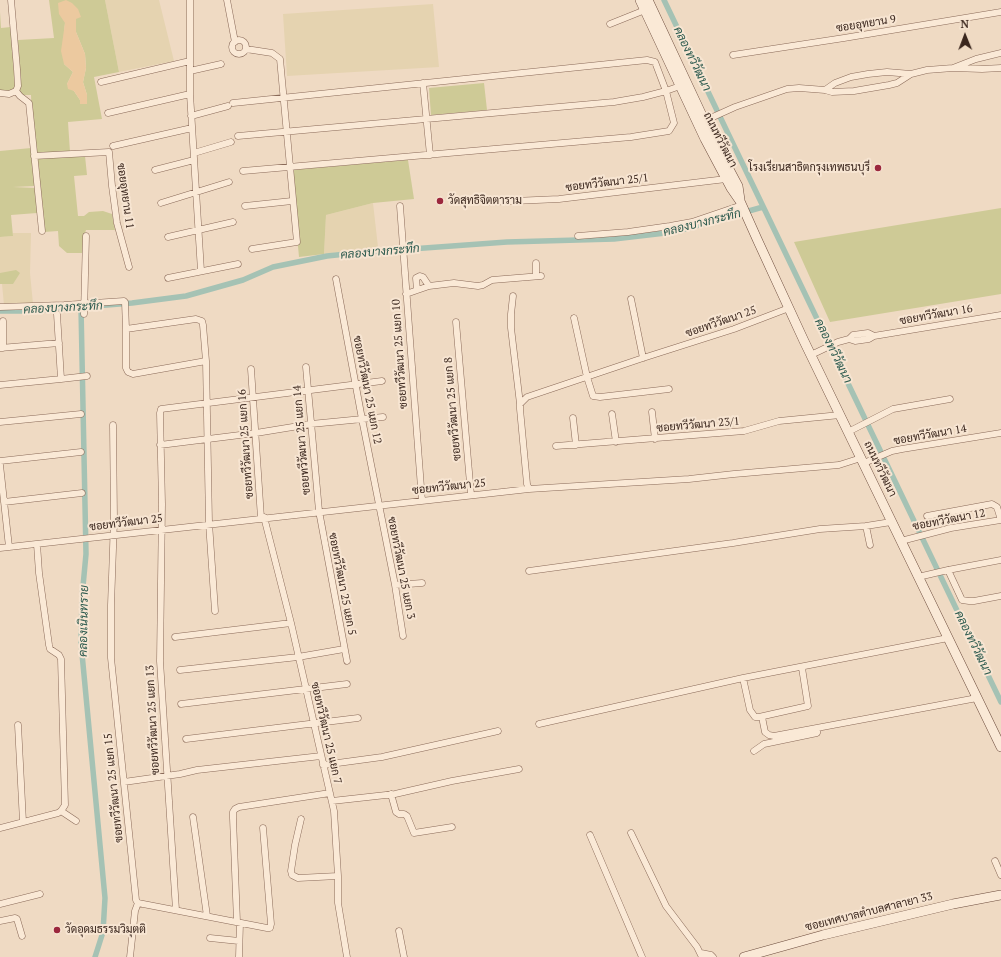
<!DOCTYPE html>
<html>
<head>
<meta charset="utf-8">
<style>
	body { margin:0 }
	#map { position:relative; width:1001px; height:957px; overflow:hidden; background:#efdac3; font-family:"PT Serif",serif }
	canvas { display:block }
	.north { position:absolute; left:945px; top:16px; width:40px; height:40px; -webkit-text-stroke:3px #f7e5d2; paint-order:stroke; rotate:359deg; font-size:11px; font-weight:700; line-height:16px; text-align:center; color:#3a261d }
	.north::after { content:''; display:block; margin:auto; width:14px; height:18px; background:#3a261d; clip-path:polygon(50% 0,100% 100%,50% 72%,0 100%) }
</style>
</head>
<body>
<div id="map">
<canvas width="1001" height="957"></canvas>
<div class="north">N</div>
</div>
<script>
const ctx = document.querySelector('canvas').getContext('2d');
ctx.lineJoin = 'round';
function fill(path, color) { ctx.fillStyle = color; ctx.fill(path, 'evenodd'); }
const toPath = rows => new Path2D(rows.map(r => 'M' + r).join(''));
function trace(path, color, width, dash) { ctx.strokeStyle = color; ctx.lineWidth = width; ctx.lineCap = dash ? 'butt' : 'round'; ctx.setLineDash(dash || []); ctx.stroke(path); }
function write(font, color, halo, rows, align = 'center') {
  ctx.font = font + ' "PT Serif",Sarabun,serif'; ctx.lineWidth = 4; ctx.setLineDash([]); ctx.textBaseline = 'middle'; ctx.strokeStyle = halo; ctx.fillStyle = color; for (const [text, x, y, turn = 0] of rows) {
    ctx.save(); ctx.translate(x, y); ctx.rotate((+turn || 0) * Math.PI / 180); ctx.textAlign = isNaN(turn) ? turn : align; if (halo) ctx.strokeText(text, 0, 0); ctx.fillText(text, 0, 0); ctx.restore();
  }
}
fill(toPath([
	[105,0,159,0,174,61,119,72],
	[433,4,439,67,287,76,283,14],
	[373,203,378,247,324,254,326,215],
	[13,233,31,233,30,273,33,304,4,305,2,284,13,284,0,273,0,237,13,236]
]), '#e5d3b0');
fill(toPath([
	[49,0,105,0,119,72,94,77,102,119,68,122,70,152,37,153,32,123,31,95,23,95,20,92,18,40,54,38],
	[76,19,76,32,85,54,86,68,83,82,87,95,80,100,74,91,67,84,73,72,64,64,64,33,65,23],
	[0,12,1,28,11,27,15,88,12,91,5,92,0,91],
	[484,83,487,110,431,115,429,88],
	[31,148,35,186,13,187,36,188,37,213,11,215,13,236,0,237,0,151],
	[85,156,87,175,74,176,78,216,84,216,89,212,103,211,112,214,115,230,86,230,84,236,84,253,67,253,59,246,58,231,44,232,37,160,41,158],
	[408,160,414,199,373,203,326,215,324,254,299,257,291,170],
	[1001,208,1001,294,830,322,794,242],
	[16,270,20,273,13,284,0,284,0,273]
]), '#ceca96');
fill(toPath([
	[66,0,72,3,78,9,81,17,76,19,76,32,85,54,86,68,83,82,87,95,87,104,80,104,80,100,74,91,68,89,67,84,73,72,64,64,61,51,65,23,59,14,58,3]
]), '#ecc99f');
trace(toPath([
	[664,0,1001,702],
	[81,308,86,554,82,597,81,643,105,898,103,932,95,957],
	[0,311,32,311,132,303,186,296,243,280,273,267,327,256,356,253,507,242,614,239,674,232,763,207]
]), '#a5c2b4', 5.5);
const street = toPath([
	[11,0,17,69,18,86,16,91,20,96,29,103,42,231],
	[190,0,190,94,201,271],
	[227,0,235,42],
	[610,24,645,10],
	'232 47a7 7 0 1 1 14 0a7 7 0 1 1-14 0Z',
	[246,49,272,53,280,59,297,242,252,249],
	[733,55,844,38,1001,12],
	[953,68,976,59,1001,53],
	[190,71,221,64],
	[101,82,190,61],
	[423,83,430,155],
	[825,90,835,83,851,77,868,74,887,72,911,74],
	[0,93,9,94,16,91],
	[233,103,647,60,655,62,666,91,674,123,669,131,631,137,243,171],
	[108,113,190,94],
	[191,116,228,106],
	[704,121,735,107,787,89,799,88,825,90,832,92,854,91,889,85,897,83,911,74,927,70,953,68,982,69,1001,68],
	[238,136,614,102,643,97,666,91,680,86],
	[113,146,192,128],
	[194,153,231,142],
	[34,156,109,152,112,186,117,223,129,267],
	[155,170,194,160],
	[491,202,559,199,726,179],
	[161,203,229,182],
	[245,206,292,201],
	[400,206,422,501],
	[578,236,628,232,670,226,692,222,742,205],
	[168,237,233,222],
	[536,276,536,263],
	[168,278,238,264],
	[336,279,362,419,395,585,403,636],
	[417,290,416,278,420,276,423,277,429,286,454,283,478,286,483,285,492,280,541,276],
	[406,294,429,286],
	[513,296,511,314,511,328,520,404],
	[631,299,643,358],
	[0,307,64,305,124,301,125,302,126,329],
	[84,314,86,236],
	[574,318,587,377,593,396,600,397,669,389],
	[3,321,3,348],
	[456,322,471,495],
	[849,339,855,341,869,339,874,336,1001,315],
	[0,348,59,343],
	[811,355,838,342,849,339,853,335,868,333,874,336],
	[206,361,133,374,128,372,126,368,126,329,196,319,202,321,203,325,206,361,209,523,215,611],
	[306,367,319,511,347,661],
	[251,369,261,518],
	[61,379,87,376],
	[0,385,61,379,57,314],
	[652,412,655,439],
	[612,414,616,442],
	[573,418,576,445],
	[0,422,81,414],
	[113,425,114,520,111,605,111,658,136,900,138,903,267,928,270,928,271,924,263,828],
	[848,432,893,409,950,399],
	[160,445,256,433,311,424,383,417],
	[556,446,744,431,779,421,840,415],
	[0,461,81,452],
	[864,463,892,451,902,449,1001,433],
	[0,465,9,547],
	[529,489,527,484,520,409,520,404,527,397,643,358,734,329,789,308],
	[4,502,82,493],
	[927,516,992,504,997,507,1001,520],
	[264,517,291,623,334,811,338,876,338,903,347,957],
	[866,526,870,545],
	[901,541,951,528,1001,520],
	[0,548,529,489,689,479,734,474,839,465,861,458],
	[948,570,962,600,969,601,974,601,1001,596],
	[529,571,733,543,820,529,866,526,891,522],
	[918,577,948,570,1001,560],
	[395,585,422,583],
	[175,637,291,623],
	[180,670,298,657,344,649],
	[743,678,750,710,755,717,759,717,808,706,802,668],
	[181,704,347,684],
	[762,717,765,732,769,735,774,736,977,698],
	[539,724,743,678,948,638],
	[18,725,23,822],
	[186,739,358,718],
	[754,751,764,744,817,733,818,728],
	[323,765,382,757,498,731],
	[124,782,180,774,197,770,321,756],
	[391,794,396,812,399,814,404,814,407,816,414,833,452,827],
	[332,801,395,794,452,781,519,769],
	[61,811,76,821],
	[193,817,207,916],
	[301,819,295,845,291,871,292,875,298,878,338,876],
	[0,828,58,813,61,811,65,805,61,659,59,655,50,649,49,645,39,573,37,544],
	[631,833,666,906,697,947,702,957],
	[590,835,642,957],
	[995,861,1001,875],
	[0,904,40,894],
	[176,910,160,661,162,504,160,413,161,409,382,381],
	[0,921,15,918,17,919,22,936],
	[237,922,233,818,233,812,235,809,239,807,330,793],
	[399,931,404,957],
	[210,938,239,941],
	[701,953,711,955,713,957],
	[130,957,135,911,138,903],
	[239,957,240,923]
]);
const secondary = toPath([
	[640,0,705,139,731,188,740,201,757,239,804,341,1001,747],
	[648,0,713,139,738,186,740,200],
	[744,957,823,935,953,904,1001,895]
]);
trace(street, '#8a6a59', 7);
trace(secondary, '#6c4b3c', 10);
trace(street, '#fae9d6', 6);
trace(secondary, '#fae9d6', 9);
for (const [x, y, r, color] of [
	[878,168,4,"#9b273d"],
	[440,201,4,"#9b273d"],
	[57,930,4,"#9b273d"]
]) { const dot = new Path2D(); dot.arc(x, y, r, 0, 2 * Math.PI); ctx.fillStyle = color; ctx.fill(dot); trace(dot, '#f7e5d2', 1.5); }
write('11px', '#3a261d', '#f7e5d2', [
	["ซอยอุทยาน 9",866,24,-9],
	["ถนนทวีวัฒนา",720,140,63],
	["ซอยทวีวัฒนา 25/1",607,183,-7],
	["ซอยอุทยาน 11",125,196,82],
	["ซอยทวีวัฒนา 16",936,315,-10],
	["ซอยทวีวัฒนา 25",721,322,-19],
	["ซอยทวีวัฒนา 25 แยก 10",400,354,-94],
	["ซอยทวีวัฒนา 25 แยก 12",367,390,79],
	["ซอยทวีวัฒนา 25 แยก 8",453,409,-95],
	["ซอยทวีวัฒนา 23/1",698,425,-5],
	["ซอยทวีวัฒนา 14",930,435,-10],
	["ซอยทวีวัฒนา 25 แยก 14",302,440,-95],
	["ซอยทวีวัฒนา 25 แยก 16",246,444,-94],
	["ถนนทวีวัฒนา",880,469,64],
	["ซอยทวีวัฒนา 25",449,487,-6],
	["ซอยทวีวัฒนา 12",949,520,-11],
	["ซอยทวีวัฒนา 25",126,523,-7],
	["ซอยทวีวัฒนา 25 แยก 3",401,568,79],
	["ซอยทวีวัฒนา 25 แยก 5",342,584,79],
	["ซอยทวีวัฒนา 25 แยก 13",153,720,-93],
	["ซอยทวีวัฒนา 25 แยก 7",326,733,77],
	["ซอยทวีวัฒนา 25 แยก 15",114,788,-96],
	["ซอยเทศบาลตำบลศาลายา 33",869,912,-14]
]);
write('11px', '#3a261d', '#f7e5d2', [
	["โรงเรียนสาธิตกรุงเทพธนบุรี",870,168,"right"],
	["วัดสุทธิจิตตาราม",448,201],
	["วัดอุดมธรรมวิมุตติ",65,930]
], 'left');
write('italic 12px', '#2c5a4e', '#f7e5d2', [
	["คลองทวีวัฒนา",692,59,64],
	["คลองบางกระทึก",702,223,-14],
	["คลองบางกระทึก",380,252,-5],
	["คลองบางกระทึก",63,308,-3],
	["คลองทวีวัฒนา",833,351,64],
	["คลองเนินทราย",84,621,-89],
	["คลองทวีวัฒนา",973,643,64]
]);
</script>
</body>
</html>
